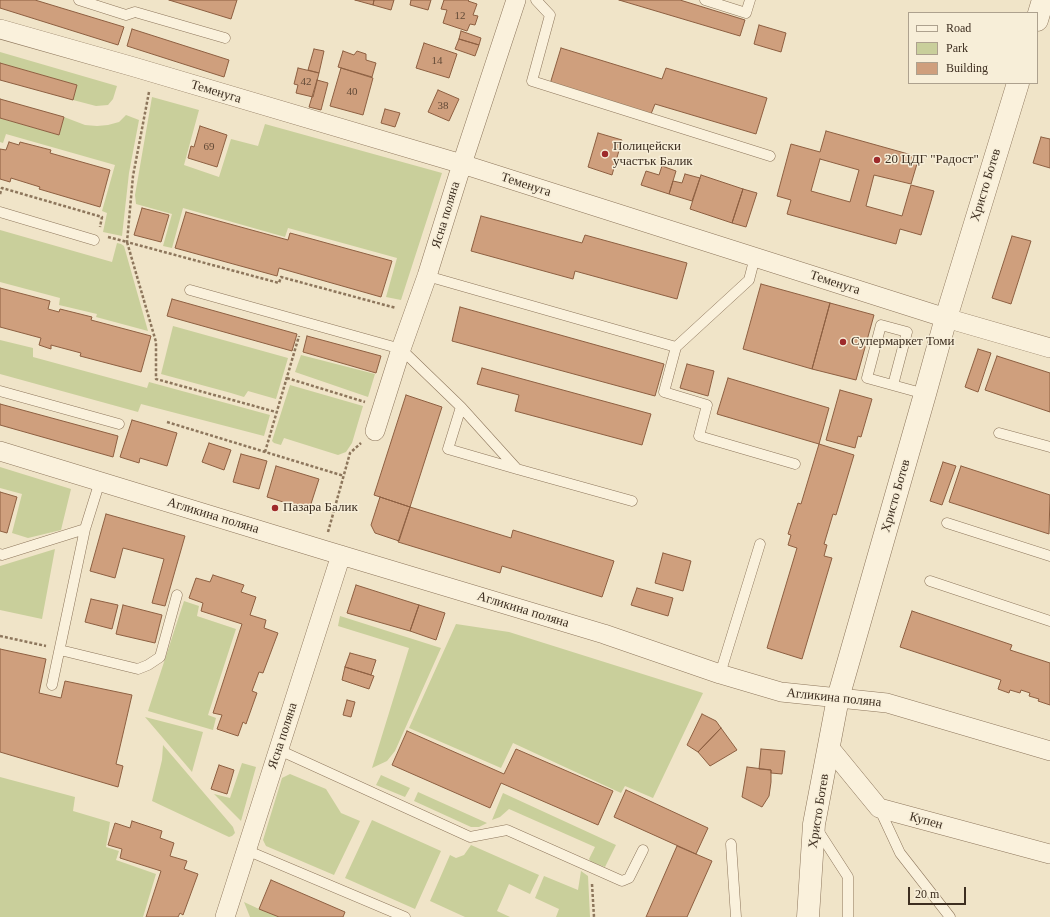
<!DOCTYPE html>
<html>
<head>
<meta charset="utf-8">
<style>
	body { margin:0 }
	#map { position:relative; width:1050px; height:917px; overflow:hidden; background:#f0e4c8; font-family:"Times New Roman",serif }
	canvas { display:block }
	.legend { position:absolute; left:908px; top:12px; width:130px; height:72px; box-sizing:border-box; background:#f7eed8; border:1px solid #ada18e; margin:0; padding:5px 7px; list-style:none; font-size:12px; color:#3d2e20 }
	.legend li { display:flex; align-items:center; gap:8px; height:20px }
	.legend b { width:20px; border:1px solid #ada18e }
	.scale { position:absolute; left:908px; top:887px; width:58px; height:18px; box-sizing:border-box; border:2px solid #3d2e20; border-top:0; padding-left:5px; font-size:12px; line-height:14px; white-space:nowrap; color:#3d2e20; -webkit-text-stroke:3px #f7eed8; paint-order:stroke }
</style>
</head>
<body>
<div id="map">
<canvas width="1050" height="917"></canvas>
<ul class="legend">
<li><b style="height:5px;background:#faf1dc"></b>Road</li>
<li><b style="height:11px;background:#c9cf9b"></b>Park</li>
<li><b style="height:11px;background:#cf9f7d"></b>Building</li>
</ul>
<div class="scale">20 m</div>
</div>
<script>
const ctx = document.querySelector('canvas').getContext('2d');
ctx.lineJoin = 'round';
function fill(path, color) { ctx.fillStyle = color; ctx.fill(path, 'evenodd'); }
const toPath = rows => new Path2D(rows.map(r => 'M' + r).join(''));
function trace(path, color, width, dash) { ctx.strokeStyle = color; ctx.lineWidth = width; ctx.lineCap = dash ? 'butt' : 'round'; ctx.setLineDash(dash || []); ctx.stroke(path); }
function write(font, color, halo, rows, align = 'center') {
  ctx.font = font + ' "Times New Roman",serif'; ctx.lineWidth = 3; ctx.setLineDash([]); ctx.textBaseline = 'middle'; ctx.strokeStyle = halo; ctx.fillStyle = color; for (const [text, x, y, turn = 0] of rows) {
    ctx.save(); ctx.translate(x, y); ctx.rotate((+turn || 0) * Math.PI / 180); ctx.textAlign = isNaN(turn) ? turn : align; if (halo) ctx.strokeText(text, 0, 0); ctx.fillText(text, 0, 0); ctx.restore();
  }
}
fill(toPath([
	[0,52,117,86,113,99,108,105,96,106,73,100,77,85,0,63],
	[152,97,199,110,184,165,219,177,231,139,258,146,265,124,442,173,401,300,386,297,397,258,288,228,285,237,183,208,172,248,163,246,172,214,136,204,135,195],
	[126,115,139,120,129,173,122,236,103,232,107,213,102,211,115,165,6,134,3,143,0,142,0,118,59,135,64,117,85,125,97,126,108,125,119,122],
	[0,230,112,262,117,243,121,244,124,246,148,331,96,317,97,314,59,305,60,298,0,282],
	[173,326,288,358,276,399,248,391,244,397,231,393,161,374],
	[0,340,33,348,33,357,147,388,149,382,270,415,264,436,141,404,138,412,0,374],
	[301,355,375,374,368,397,295,372],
	[290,385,363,406,352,443,346,452,338,455,284,438,281,445,274,443,272,441],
	[0,467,71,489,61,530,28,538,12,533,22,494,0,488],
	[55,549,42,619,0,610,0,566],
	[184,601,199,606,197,616,236,629,208,715,216,718,213,730,148,711],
	[340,616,441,648,395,751,387,761,372,768,409,648,338,626],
	[456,624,509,632,703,693,653,798,625,786,621,793,513,743,501,768,409,728],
	[145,717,203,732,192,772],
	[163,745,233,827,235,833,232,836,229,837,152,801,162,760],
	[242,763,256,767,241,821,214,794,230,798],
	[290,774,326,789,341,813,360,821,334,875,266,846,263,840,282,778],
	[381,775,410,788,405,797,376,785],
	[0,777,75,797,73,811,110,822,106,847,119,851,116,860,156,874,143,917,0,917],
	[418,792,487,823,479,827,471,827,414,801],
	[503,793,616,845,605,867,591,862,589,859,595,847,509,809,500,817,492,820],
	[372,820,441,851,415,909,345,878],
	[471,845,539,875,530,894,509,884,497,911,510,917,465,917,430,901,450,855,456,858,464,855],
	[581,871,588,876,590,917,556,917,559,909,535,898,544,876,578,890],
	[244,902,259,909,279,917,250,917]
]), '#c9cf9b');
const building = toPath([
	[0,0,35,0,124,27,118,45,0,8,0,0],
	[169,0,237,0,231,19,169,0],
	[355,0,374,0,373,5,355,0],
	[374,0,394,0,391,10,373,5,374,0],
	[411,0,431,0,428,10,410,5,411,0],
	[444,0,469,0,468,1,477,4,473,15,478,16,475,25,470,24,467,31,443,23,447,10,441,9,444,0],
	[619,0,680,0,745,20,740,36,619,0],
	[759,25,786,33,781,52,754,44,759,25],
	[132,29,229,60,224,77,127,46,132,29],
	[461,31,481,38,479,45,459,39,461,31],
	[459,39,479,45,475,56,455,49,459,39],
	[424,43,457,54,449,78,416,68,424,43],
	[561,48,662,79,666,68,767,98,756,134,655,104,651,114,550,84,561,48],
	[314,49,324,51,319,73,308,70,314,49],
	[343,51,354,55,357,51,366,54,366,60,376,63,372,77,338,67,343,51],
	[0,63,77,85,73,100,0,80,0,63],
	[298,68,319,73,313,97,296,93,298,85,294,84,298,68],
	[341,68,373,78,363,115,330,106,341,68],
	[317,80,328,83,321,110,309,107,317,80],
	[438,90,459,99,449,121,428,112,438,90],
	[0,99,64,117,59,135,0,118,0,99],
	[385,109,400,113,395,127,381,123,385,109],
	[200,126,227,135,217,167,188,158,191,146,194,147,200,126],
	[826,131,919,157,911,184,874,175,866,206,902,216,911,185,934,191,921,235,900,229,896,244,787,214,791,200,777,196,791,144,820,152,826,131],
	[820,159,859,170,850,202,811,191,820,159],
	[598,133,622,140,612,175,588,167,598,133],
	[1041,137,1050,139,1050,168,1033,163,1041,137],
	[9,142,19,145,20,142,51,150,50,153,110,170,100,207,39,189,40,187,11,178,10,182,0,179,0,149,6,150,9,142],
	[662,166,676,171,669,194,641,185,646,171,659,175,662,166],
	[685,174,700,178,692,201,669,194,673,181,682,183,685,174],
	[701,175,743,189,732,223,690,209,701,175],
	[743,189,757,193,746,227,732,223,743,189],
	[142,208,169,215,161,242,134,235,142,208],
	[186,212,288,240,290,233,392,261,381,297,279,268,277,276,175,248,186,212],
	[481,216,582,243,585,235,687,263,677,299,575,271,573,279,471,251,481,216],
	[1012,236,1031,241,1011,304,992,298,1012,236],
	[761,284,830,303,812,369,743,349,761,284],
	[0,288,50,301,48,309,59,312,60,309,92,317,91,320,151,336,141,372,80,356,81,353,51,345,51,349,39,345,41,338,0,327,0,288],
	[172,299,297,334,292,351,167,316,172,299],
	[830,303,874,315,856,380,812,369,830,303],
	[460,307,664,364,655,396,452,341,460,307],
	[307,336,381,356,376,373,303,352,307,336],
	[978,349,991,353,978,392,965,387,978,349],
	[997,356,1050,373,1050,412,985,390,997,356],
	[687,364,714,371,708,396,680,388,687,364],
	[482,368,651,414,642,445,515,411,519,395,477,384,482,368],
	[728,378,829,408,819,444,717,414,728,378],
	[840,390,872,399,861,437,858,436,855,448,826,440,840,390],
	[406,395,442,407,410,507,374,495,406,395],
	[0,404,118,436,113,457,0,425,0,404],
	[132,420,177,433,167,466,140,458,139,463,120,457,132,420],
	[209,443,231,450,224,470,202,462,209,443],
	[819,444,854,455,836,515,833,514,824,544,827,545,824,556,832,558,802,659,767,648,797,548,788,545,791,535,788,534,798,503,801,504,819,444],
	[241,454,267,461,259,489,233,482,241,454],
	[943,462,956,466,942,505,930,501,943,462],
	[276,466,319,479,309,510,267,497,276,466],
	[961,466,1050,495,1049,534,949,502,961,466],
	[0,492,17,497,7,533,0,531,0,492],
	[380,497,410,507,399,541,375,533,371,525,380,497],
	[410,507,511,538,513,530,614,561,602,597,502,566,500,573,398,542,410,507],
	[106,514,185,536,165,606,152,603,164,559,123,548,115,578,90,571,106,514],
	[663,553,691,561,683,591,655,583,663,553],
	[213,575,244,585,241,592,256,597,250,615,266,620,264,628,278,633,263,673,259,672,252,691,257,693,246,724,243,722,238,736,217,729,222,715,213,713,242,624,201,611,203,603,189,598,196,578,210,582,213,575],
	[356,585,419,605,410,631,347,613,356,585],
	[637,588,673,598,668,616,631,605,637,588],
	[91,599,118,605,112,629,85,622,91,599],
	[123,605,162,615,155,643,116,634,123,605],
	[419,605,445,613,436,640,410,631,419,605],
	[912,611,1012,645,1010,650,1050,663,1050,705,1038,701,1039,699,1029,696,1030,693,1021,690,1020,693,1010,690,1009,693,998,689,1001,680,900,647,912,611],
	[0,649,46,659,39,693,61,698,65,681,132,695,116,764,123,766,118,787,0,752,0,649],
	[350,653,376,660,371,675,345,667,350,653],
	[345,667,374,676,369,689,342,680,345,667],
	[347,700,355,702,351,717,343,715,347,700],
	[702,714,716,721,721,728,698,752,687,745,702,714],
	[721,728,737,750,710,766,698,752,721,728],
	[407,731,504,774,516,749,613,791,598,825,501,783,490,808,392,765,407,731],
	[761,749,785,751,782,774,771,773,771,770,759,769,761,749],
	[219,765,234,770,227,794,211,789,219,765],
	[747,767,771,770,771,782,769,796,762,807,742,797,747,767],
	[626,790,708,828,696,854,614,817,626,790],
	[132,821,162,831,160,838,174,843,170,856,187,861,184,869,198,874,183,915,180,913,178,917,146,917,161,871,120,858,122,849,108,845,115,823,130,828,132,821],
	[677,846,712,861,687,917,646,917,677,846],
	[271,880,345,912,343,917,279,917,259,909,271,880]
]);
fill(building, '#cf9f7d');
trace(building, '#8d5f41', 1);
const service = toPath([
	[79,0,126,15,135,12,225,38],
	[536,0,550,15,532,81,770,156],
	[705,0,746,13,750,0],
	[0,212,94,240],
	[427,276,676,347,749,280,755,257],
	[190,290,401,349,461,407,517,469,632,501],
	[676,347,664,392,707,405,699,436,795,464],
	[893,385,907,332,881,325,867,378,925,394],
	[0,391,119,424],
	[461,407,448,449,517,469],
	[999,433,1050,447],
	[947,523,1050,556],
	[0,554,2,555,85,529],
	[930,581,1050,621],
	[60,650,138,669,148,665,160,657,177,595],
	[720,674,760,544],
	[52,685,85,529,100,481],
	[279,750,470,837,507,830,622,881,629,878,643,850],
	[879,808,900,853,950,917],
	[817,829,848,877,848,917],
	[731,844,736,917],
	[246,850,405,917]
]);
const minor = toPath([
	[0,29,134,67,462,164,946,318,1050,348],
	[375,431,401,349,427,276,462,164,516,0],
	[0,451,324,550,604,634,720,674,781,692,887,703,1050,751],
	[829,747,879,808,1050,854],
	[225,917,341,555]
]);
const tertiary = toPath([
	[1037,20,1043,0],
	[808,917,814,824,838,698,925,394,946,318,1018,83]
]);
trace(service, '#8d765c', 11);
trace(minor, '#8d765c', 20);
trace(tertiary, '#8d765c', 23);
trace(toPath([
	[149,92,133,176,127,242,279,283,281,277,396,308],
	[0,194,2,188,102,217,100,227],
	[108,237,127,242,156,342,156,379,276,412],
	[287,378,365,402],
	[167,422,344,476],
	[265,452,299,336],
	[328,532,350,453,361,443],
	[0,636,46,646],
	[592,884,594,917]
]), '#8d765c', 2.5, [3, 2]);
trace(service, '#faf1dc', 10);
trace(minor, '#faf1dc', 19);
trace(tertiary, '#faf1dc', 22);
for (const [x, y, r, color] of [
	[605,154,4,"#9e2a2b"],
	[877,160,4,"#9e2a2b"],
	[843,342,4,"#9e2a2b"],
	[275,508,4,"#9e2a2b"]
]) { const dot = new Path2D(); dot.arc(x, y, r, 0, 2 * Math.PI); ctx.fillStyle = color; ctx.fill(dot); trace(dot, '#f7eed8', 1.5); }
write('11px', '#624a37', null, [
	["12",460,16],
	["14",437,61],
	["42",306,82],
	["40",352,92],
	["38",443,106],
	["69",209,147]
]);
write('13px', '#3d2e20', '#f7eed8', [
	["Теменуга",216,92,17],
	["Теменуга",526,185,18],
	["Христо Ботев",986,185,-73],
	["Ясна поляна",446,215,-73],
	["Теменуга",835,283,18],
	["Христо Ботев",896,496,-74],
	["Агликина поляна",213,516,17],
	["Агликина поляна",523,610,17],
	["Агликина поляна",834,698,6],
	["Ясна поляна",283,736,-72],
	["Христо Ботев",819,811,-81],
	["Купен",926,821,15]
]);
write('13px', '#3d2e20', '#f7eed8', [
	["Полицейски",613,147],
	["участък Балик",613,162],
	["20 ЦДГ \"Радост\"",885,160],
	["Супермаркет Томи",851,342],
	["Пазара Балик",283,508]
], 'left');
</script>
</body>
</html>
